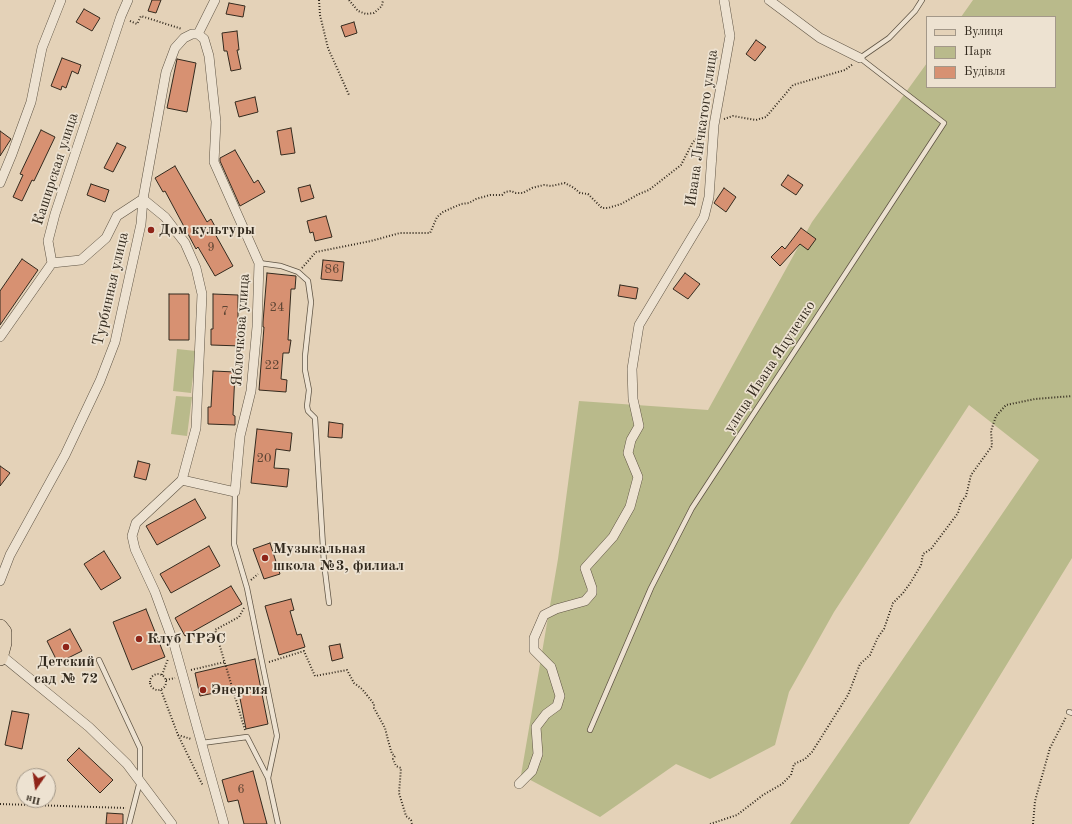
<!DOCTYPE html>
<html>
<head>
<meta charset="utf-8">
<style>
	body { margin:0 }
	#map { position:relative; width:1072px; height:824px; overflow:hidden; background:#e4d2b8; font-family:"Old Standard TT",serif }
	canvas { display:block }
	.legend { position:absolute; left:926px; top:16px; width:130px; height:72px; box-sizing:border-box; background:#ede2d1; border:1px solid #a39889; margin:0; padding:5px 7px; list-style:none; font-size:12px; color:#332a1e }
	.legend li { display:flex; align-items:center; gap:8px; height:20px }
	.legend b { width:20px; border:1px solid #a39889 }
	.north { position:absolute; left:16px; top:768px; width:40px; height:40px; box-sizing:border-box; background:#ede2d1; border:1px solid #a39889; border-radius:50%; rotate:193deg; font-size:11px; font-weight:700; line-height:16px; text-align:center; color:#332a1e }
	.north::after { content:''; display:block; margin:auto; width:14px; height:18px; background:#8f2418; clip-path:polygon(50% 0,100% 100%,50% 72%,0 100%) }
</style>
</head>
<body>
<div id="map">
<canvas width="1072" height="824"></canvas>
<ul class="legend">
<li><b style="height:5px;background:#e4d2b8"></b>Вулиця</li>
<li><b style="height:11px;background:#b9ba8b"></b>Парк</li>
<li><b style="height:11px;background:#d79172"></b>Будівля</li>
</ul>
<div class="north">Пн</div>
</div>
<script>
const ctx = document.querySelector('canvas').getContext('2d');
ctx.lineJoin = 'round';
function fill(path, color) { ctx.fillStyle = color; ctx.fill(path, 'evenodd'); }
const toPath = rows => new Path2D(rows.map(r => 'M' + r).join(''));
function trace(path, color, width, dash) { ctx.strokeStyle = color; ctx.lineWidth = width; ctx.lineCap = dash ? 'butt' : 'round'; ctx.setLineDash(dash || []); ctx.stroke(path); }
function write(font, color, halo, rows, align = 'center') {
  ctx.font = font + ' "Old Standard TT",serif'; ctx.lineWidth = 3.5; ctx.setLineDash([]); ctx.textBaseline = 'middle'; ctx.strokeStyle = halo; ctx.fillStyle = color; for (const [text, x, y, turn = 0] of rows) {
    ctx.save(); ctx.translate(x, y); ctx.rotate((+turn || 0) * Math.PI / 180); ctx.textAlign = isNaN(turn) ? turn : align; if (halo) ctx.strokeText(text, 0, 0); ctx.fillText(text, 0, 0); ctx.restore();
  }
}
fill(toPath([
	[973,0,1072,0,1072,558,909,824,790,824,1039,460,969,405,834,612,789,692,775,745,710,779,676,764,600,817,521,775,558,559,579,401,708,410,812,222,927,63,927,87,1055,87,1055,17,961,17],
	[177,349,196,351,191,393,173,391],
	[176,396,192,397,187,436,171,434]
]), '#b9ba8b');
const building = toPath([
	[152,0,161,0,156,13,148,11,152,0],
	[229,3,245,6,243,17,226,14,229,3],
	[84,9,100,18,92,31,76,22,84,9],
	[354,22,357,33,345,37,341,26,354,22],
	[237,31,239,50,237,50,241,69,231,71,227,51,224,51,222,33,237,31],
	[756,40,766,47,755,61,746,54,756,40],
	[62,58,81,65,78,74,72,71,66,88,62,86,61,90,51,86,62,58],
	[177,59,196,63,187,112,167,108,177,59],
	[255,97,258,112,239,117,235,102,255,97],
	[291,128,295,153,281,155,277,131,291,128],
	[41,130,55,137,34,181,32,180,22,201,13,197,23,175,20,174,41,130],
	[0,131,11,139,0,156,0,131],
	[117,143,126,147,113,172,104,168,117,143],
	[235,150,254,183,258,180,265,192,240,206,220,161,220,158,235,150],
	[175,166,207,222,211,219,217,230,214,232,233,266,215,276,198,247,196,249,165,191,163,192,155,178,175,166],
	[788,175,803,185,796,195,781,185,788,175],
	[91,184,109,190,105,202,87,195,91,184],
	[310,185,314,198,301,202,298,188,310,185],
	[724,188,736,197,726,212,714,203,724,188],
	[326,216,332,237,315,241,313,232,310,233,307,221,326,216],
	[801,228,816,239,808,250,800,244,780,266,771,257,782,246,785,249,801,228],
	[22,259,38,270,0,325,0,291,22,259],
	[323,260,344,262,342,281,321,279,323,260],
	[267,273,296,276,295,289,291,289,288,340,291,340,289,353,283,353,281,379,287,380,286,392,259,390,264,327,263,327,263,322,267,273],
	[685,273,700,284,688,299,673,289,685,273],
	[620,285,638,288,636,299,618,296,620,285],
	[169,294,189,294,189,340,169,340,169,294],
	[213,294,238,295,238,334,241,334,241,346,211,345,211,329,213,329,213,294],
	[213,371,235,372,233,415,235,416,235,425,208,424,208,407,211,407,213,371],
	[329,422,343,424,342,438,328,437,329,422],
	[257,429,292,433,290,451,276,449,274,468,289,469,287,487,251,483,257,429],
	[138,461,150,464,146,480,134,477,138,461],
	[0,466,10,473,0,486,0,466],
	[195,499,206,518,157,545,146,526,195,499],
	[270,543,280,574,264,579,253,549,270,543],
	[209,546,220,566,171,593,160,574,209,546],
	[104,551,121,578,101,590,84,564,104,551],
	[231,586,242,604,185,636,175,618,231,586],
	[291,599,294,610,290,611,297,635,301,634,305,647,279,655,265,606,291,599],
	[146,609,165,657,132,670,113,622,146,609],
	[70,629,82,651,58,663,47,641,70,629],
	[340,644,343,658,332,661,329,646,340,644],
	[255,659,268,724,246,729,238,688,200,696,195,673,255,659],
	[12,711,29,714,22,749,5,745,12,711],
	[79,748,113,780,100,793,67,760,79,748],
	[253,771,267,824,244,824,238,800,228,802,222,780,253,771],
	[107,813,123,814,123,824,106,824,107,813]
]);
fill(building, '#d79172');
trace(building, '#332a1e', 1);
const service = toPath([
	[259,263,281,266,298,272,308,281,311,302,305,356,305,370,309,390,307,406,308,411,315,418,324,563,329,603],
	[235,492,234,544,247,588,277,736,268,778,278,824],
	[99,660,140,748,140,781,129,824],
	[1069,712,1072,713],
	[590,730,651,588,692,508,944,123,860,58,889,38,915,11,922,0],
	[202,743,247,737,268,778]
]);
const minor = toPath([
	[769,0,820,38,860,58],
	[0,183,12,154,31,102,42,48,61,0],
	[143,199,165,217,185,243,196,268,202,294,196,428,182,480,136,523,132,536,135,549,155,592,174,644,224,824],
	[52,263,81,260,106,238,117,216,143,199],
	[0,337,52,263,48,241,55,214,121,16,128,0],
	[182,480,235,492,240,436,251,391,257,327,259,263,214,162,216,122,209,56,204,39,198,34],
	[0,581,10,555,65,455,100,381,115,342,141,224,143,199,166,72,175,48,184,38,192,34,198,34,215,0],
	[1,655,89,727,127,764,172,824],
	[519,784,532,771,538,754,536,727,546,714,557,706,560,696,551,667,534,650,534,638,544,615,556,609,585,601,592,593,592,588,585,568,613,537,630,507,638,477,628,453,631,440,639,426,633,399,632,369,639,325,704,217,709,197,714,125,730,36,724,0]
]);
const primary = toPath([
	[0,627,4,632,4,643,0,658]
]);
trace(service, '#5f5444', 6);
trace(minor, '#5f5444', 10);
trace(primary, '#332a1e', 16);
trace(toPath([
	[319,0,320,15,328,48,349,95],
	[349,0,358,11,366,14,374,13,382,6,383,0],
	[130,21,137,24,141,16,182,29],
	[724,119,733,116,756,120,766,117,793,85,845,70,853,64],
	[302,268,316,252,371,241,400,233,430,233,437,217,443,212,461,204,469,203,476,199,490,195,502,195,505,192,511,191,516,193,523,193,532,188,544,185,551,186,565,183,574,188,580,193,588,194,602,208,608,208,621,204,639,194,649,190,681,165,693,142,704,133],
	[251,580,258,574],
	[244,608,239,617,215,630,245,730],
	[269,662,304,651,315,676,347,670,354,683,362,689,374,704,374,708,385,728,388,740,392,754,395,756,393,759,396,766,401,768,399,793,406,816,411,820,412,824],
	[191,670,225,662],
	'150 682a8 8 0 1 1 16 0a8 8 0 1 1-16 0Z',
	[162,675,168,659],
	[166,680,175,678],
	[161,690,178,735,191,739],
	[178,735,203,786],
	[0,804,126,808],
	[710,824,737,815,763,795,782,784,791,775,794,764,805,759,812,752,848,695,860,664,870,655,878,637,884,629,893,603,903,593,911,582,921,565,923,554,931,549,958,513,961,502,966,496,971,475,992,446,991,431,996,416,1006,405,1035,399,1072,396],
	[1033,824,1035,801,1050,748,1066,717]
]), '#332a1e', 2, [1, 2]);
trace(service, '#ede2d1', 4.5);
trace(minor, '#ede2d1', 9);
trace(primary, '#e4d2b8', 15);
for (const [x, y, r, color] of [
	[151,230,4,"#8f2418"],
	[265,558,4,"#8f2418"],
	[139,639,4,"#8f2418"],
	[66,647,4,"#8f2418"],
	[203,690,4,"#8f2418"]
]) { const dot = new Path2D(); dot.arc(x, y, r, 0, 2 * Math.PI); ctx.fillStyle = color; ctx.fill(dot); trace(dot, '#ede2d1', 1.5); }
write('13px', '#5c4433', null, [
	["9",211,248],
	["86",332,270],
	["24",277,308],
	["7",225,312],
	["22",272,366],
	["20",264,459],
	["6",241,790]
]);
write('15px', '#332a1e', '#ede2d1', [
	["Ивана Личкатого улица",702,128,-82],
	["Каширская улица",56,169,-72],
	["Турбинная улица",111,289,-77],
	["Яблочкова улица",241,330,-86],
	["улица Ивана Яцуненко",770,367,-57]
]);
write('bold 15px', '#332a1e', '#ede2d1', [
	["Дом культуры",159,230],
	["Музыкальная",273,549],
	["школа №3, филиал",273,566],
	["Клуб ГРЭС",147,639],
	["Детский",66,662,"center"],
	["сад № 72",66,679,"center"],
	["Энергия",211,690]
], 'left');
</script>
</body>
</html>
